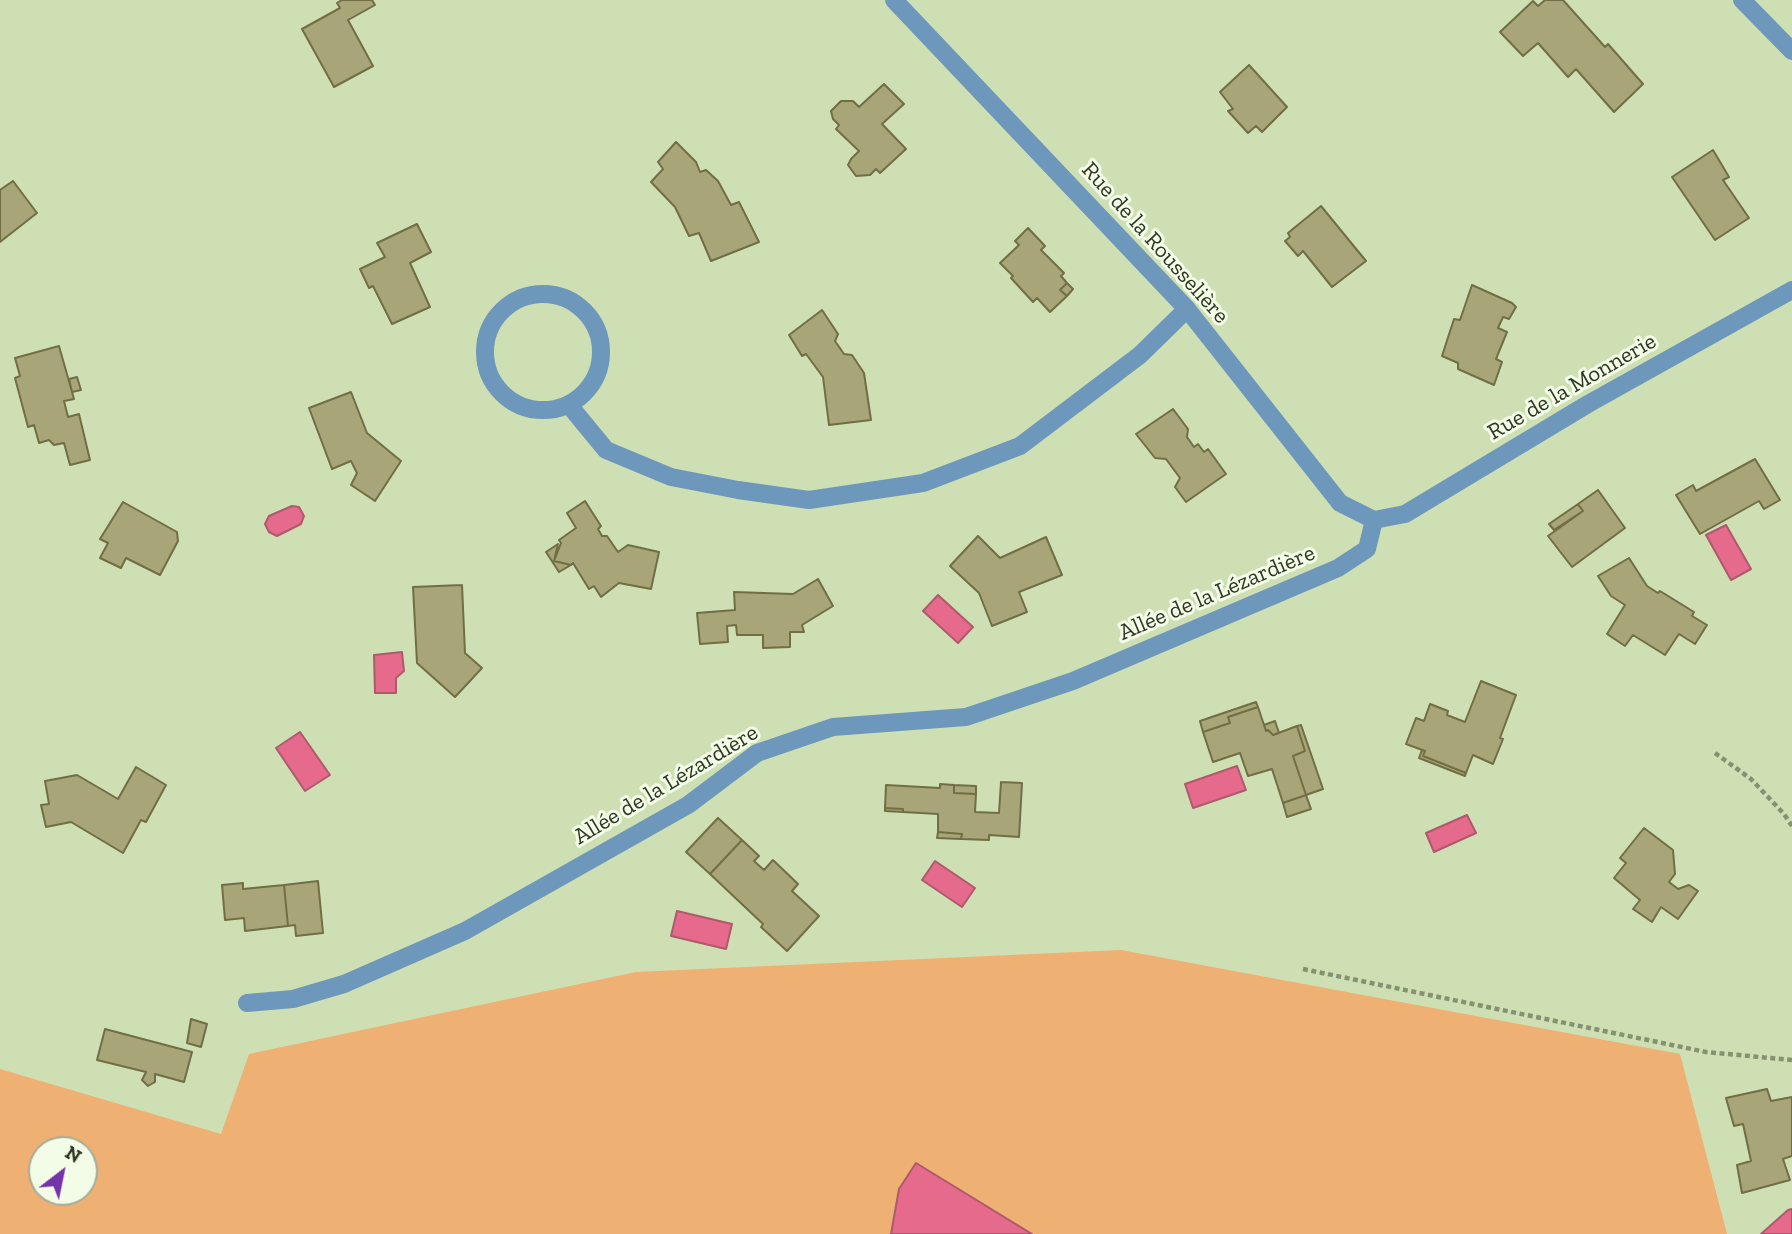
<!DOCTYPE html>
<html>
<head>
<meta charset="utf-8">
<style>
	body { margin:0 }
	#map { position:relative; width:1792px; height:1234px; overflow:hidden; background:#cedfb4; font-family:"Zilla Slab",serif }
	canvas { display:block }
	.north { position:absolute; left:28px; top:1136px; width:70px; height:70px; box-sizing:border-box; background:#f3fce6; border:2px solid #a5ac98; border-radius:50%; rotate:32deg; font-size:19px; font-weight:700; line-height:28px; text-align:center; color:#2f3524 }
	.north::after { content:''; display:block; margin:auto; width:24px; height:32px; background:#7435ab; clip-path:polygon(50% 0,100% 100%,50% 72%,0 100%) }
</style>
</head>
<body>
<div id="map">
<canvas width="1792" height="1234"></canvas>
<div class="north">N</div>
</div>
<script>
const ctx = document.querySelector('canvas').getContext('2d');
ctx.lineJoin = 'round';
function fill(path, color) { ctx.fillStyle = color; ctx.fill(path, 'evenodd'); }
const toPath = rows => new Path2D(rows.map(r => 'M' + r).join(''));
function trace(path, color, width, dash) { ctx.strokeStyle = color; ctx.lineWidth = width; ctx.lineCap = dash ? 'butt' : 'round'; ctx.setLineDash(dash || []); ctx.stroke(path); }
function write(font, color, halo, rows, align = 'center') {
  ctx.font = font + ' "Zilla Slab",serif'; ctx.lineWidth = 6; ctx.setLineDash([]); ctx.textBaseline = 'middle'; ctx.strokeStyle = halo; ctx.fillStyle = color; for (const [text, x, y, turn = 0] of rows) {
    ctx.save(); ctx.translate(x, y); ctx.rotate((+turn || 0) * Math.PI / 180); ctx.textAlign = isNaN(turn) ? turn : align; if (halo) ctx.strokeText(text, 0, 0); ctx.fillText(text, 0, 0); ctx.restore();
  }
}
fill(toPath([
	[1121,950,1680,1054,1727,1234,0,1234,0,1069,221,1134,249,1054,636,972],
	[42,1150,84,1150,84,1192,42,1192]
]), '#efb073');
const water = toPath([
	[292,506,299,507,304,516,301,524,277,536,269,532,265,524,269,516,292,506],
	[1726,525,1751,569,1731,580,1706,535,1726,525],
	[938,595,973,627,958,643,923,611,938,595],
	[402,652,404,671,396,678,396,693,375,693,374,655,402,652],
	[300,732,330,775,305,791,276,748,300,732],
	[1237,766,1246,790,1193,808,1185,784,1237,766],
	[1467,815,1476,833,1434,852,1426,833,1467,815],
	[935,861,975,888,962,907,922,880,935,861],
	[677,911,732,924,726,949,671,936,677,911],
	[916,1163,1032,1234,891,1234,899,1189,916,1163],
	[1792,1209,1792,1234,1761,1234,1788,1210,1792,1209]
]);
fill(water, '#e56a8c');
trace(water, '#ae5a6d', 2);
const building = toPath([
	[342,0,372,0,375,5,348,20,373,66,334,87,302,29,340,8,337,3,342,0],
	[1545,0,1563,0,1605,47,1608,44,1643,84,1614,112,1576,69,1568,77,1538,43,1523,56,1500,32,1533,1,1538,6,1545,0],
	[1249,65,1287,107,1262,132,1256,126,1248,133,1228,111,1233,109,1220,92,1249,65],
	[884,84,904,104,882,124,906,149,880,173,876,169,870,175,856,176,848,165,851,159,859,151,836,129,839,125,833,119,831,111,841,101,853,101,859,107,884,84],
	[676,142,696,162,700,172,706,170,718,181,731,205,739,202,759,242,711,261,699,233,689,236,675,207,651,182,663,169,658,162,676,142],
	[1713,150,1729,177,1723,180,1749,218,1715,240,1672,177,1713,150],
	[13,181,37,213,0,242,0,190,13,181],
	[1321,206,1366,261,1332,287,1303,251,1298,256,1285,241,1290,237,1288,233,1321,206],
	[417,224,431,252,410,263,430,307,392,324,373,286,369,288,360,269,385,257,377,243,417,224],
	[1028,228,1045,246,1041,250,1064,273,1061,276,1067,283,1060,290,1067,296,1050,312,1037,298,1033,302,1011,278,1013,276,1000,263,1019,245,1015,241,1028,228],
	[1067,283,1073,289,1067,296,1060,290,1067,283],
	[1472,285,1512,303,1516,307,1509,319,1503,317,1498,328,1507,332,1496,359,1502,362,1494,385,1458,369,1458,363,1442,356,1454,319,1460,320,1472,285],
	[822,310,838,334,835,341,844,354,852,355,864,373,871,420,829,425,823,377,806,354,802,356,789,335,822,310],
	[59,346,74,399,64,401,68,417,79,414,90,460,70,465,64,443,54,445,49,440,39,443,34,425,28,427,15,378,20,376,15,358,59,346],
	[77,377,81,390,72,392,69,379,77,377],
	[351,392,367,433,401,461,375,501,351,485,357,473,351,461,332,469,309,408,351,392],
	[1173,409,1188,429,1187,437,1194,447,1198,444,1204,452,1208,449,1226,474,1186,502,1175,487,1180,478,1166,459,1155,458,1136,434,1173,409],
	[1755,459,1780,500,1764,509,1759,501,1700,534,1676,495,1693,485,1696,491,1755,459],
	[1598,490,1625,528,1572,567,1548,536,1583,511,1578,504,1598,490],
	[585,501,601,526,598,529,602,536,607,536,618,552,628,545,659,552,651,589,619,583,601,597,594,586,589,589,573,563,571,565,554,561,561,543,559,540,576,528,567,513,585,501],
	[123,502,177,532,178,541,160,575,126,558,121,568,100,558,108,543,100,539,123,502],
	[1578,504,1583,511,1554,530,1549,524,1578,504],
	[978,536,1000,558,1046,537,1062,575,1019,592,1027,612,992,626,979,593,950,566,978,536],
	[558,544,554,561,571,565,559,572,546,552,558,544],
	[1629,558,1647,586,1658,593,1660,591,1694,612,1692,616,1707,625,1695,644,1679,634,1665,655,1633,635,1625,646,1607,634,1625,605,1611,596,1598,576,1629,558],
	[818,579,833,606,802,625,804,632,790,632,790,647,763,648,763,635,737,635,736,625,727,626,728,642,700,644,697,613,735,610,734,592,793,594,818,579],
	[462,585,465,653,482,668,455,697,417,663,413,587,462,585],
	[1481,681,1516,695,1500,738,1503,739,1493,764,1473,755,1466,773,1423,756,1425,751,1406,744,1416,718,1424,721,1430,704,1448,711,1447,715,1465,722,1481,681],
	[1256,702,1258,707,1228,717,1230,723,1203,732,1200,721,1256,702],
	[1258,707,1266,731,1268,730,1273,735,1297,726,1305,751,1293,756,1306,795,1283,803,1272,769,1248,776,1240,753,1213,762,1203,732,1230,723,1228,717,1258,707],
	[1275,721,1279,733,1273,735,1268,730,1266,731,1264,725,1275,721],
	[1301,725,1323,789,1306,795,1293,756,1305,751,1297,726,1301,725],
	[1422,750,1425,751,1423,756,1466,773,1465,776,1419,758,1422,750],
	[136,767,166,785,146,822,141,820,123,853,71,822,46,827,41,805,49,804,45,781,77,775,118,799,136,767],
	[1001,782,1022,783,1019,837,989,835,989,840,961,839,962,834,938,832,938,814,903,812,903,809,885,808,886,785,940,788,940,784,954,785,954,793,976,794,975,812,999,813,1001,782],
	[954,785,976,786,976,794,954,793,954,785],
	[1306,795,1311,809,1287,817,1283,803,1306,795],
	[885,808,903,809,903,812,885,811,885,808],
	[718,818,742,840,710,874,686,852,718,818],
	[1644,828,1673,850,1675,874,1669,882,1678,889,1689,885,1698,891,1678,919,1661,907,1652,922,1633,909,1640,900,1614,878,1626,863,1620,858,1644,828],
	[938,832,962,834,961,839,937,838,938,832],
	[742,840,759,856,754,861,764,870,773,860,798,884,792,891,819,916,787,951,761,927,763,924,710,874,742,840],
	[318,881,323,933,296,936,295,925,288,926,284,885,318,881],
	[243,883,243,889,284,885,288,926,245,931,244,918,225,920,222,885,243,883],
	[191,1019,207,1024,201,1047,187,1043,191,1019],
	[105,1029,192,1052,184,1082,155,1074,155,1082,148,1086,142,1080,146,1072,97,1060,105,1029],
	[1767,1089,1771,1101,1792,1097,1792,1156,1783,1159,1790,1180,1742,1193,1737,1165,1751,1161,1743,1124,1734,1126,1726,1098,1767,1089]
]);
fill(building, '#a8a579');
trace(building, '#716e44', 2);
trace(toPath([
	[1715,753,1751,779,1784,814,1792,826],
	[1303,969,1706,1052,1792,1060]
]), '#859172', 4.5, [5, 3.5]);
trace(toPath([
	[894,0,1187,309,1340,503,1374,520],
	[1742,0,1792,51],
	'485 352a58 58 0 1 1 116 0a58 58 0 1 1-116 0Z',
	[569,405,606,450,671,477,738,490,809,500,923,483,1020,446,1140,355,1187,309],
	[1374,520,1405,514,1588,404,1792,290],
	[247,1003,293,999,344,984,465,931,688,805,757,753,833,727,966,717,1073,681,1338,568,1367,549,1374,520]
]), '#6e98bb', 18);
write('23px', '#2f3524', '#f3fce6', [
	["Rue de la Rousselière",1155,243,48],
	["Rue de la Monnerie",1572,387,-30],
	["Allée de la Lézardière",1217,593,-23],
	["Allée de la Lézardière",666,785,-31]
]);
</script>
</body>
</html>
